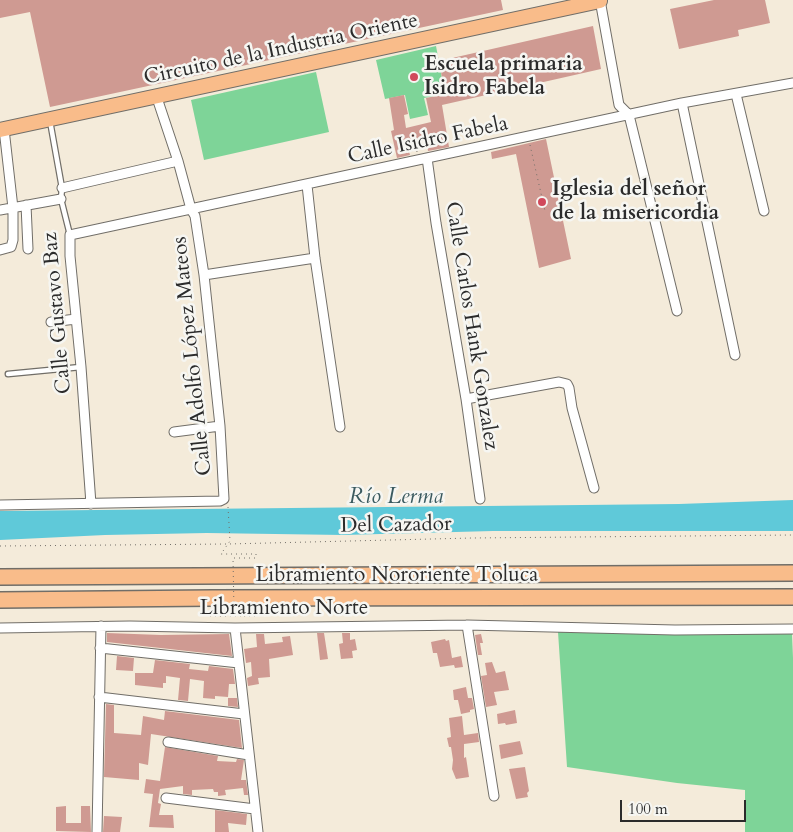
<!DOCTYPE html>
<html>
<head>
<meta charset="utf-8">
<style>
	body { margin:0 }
	#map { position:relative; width:793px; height:832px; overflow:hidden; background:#f4ebda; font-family:Cardo,serif }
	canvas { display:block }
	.scale { position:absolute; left:620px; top:800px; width:126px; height:22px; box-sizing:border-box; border:2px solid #2b2b2b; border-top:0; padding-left:6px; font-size:15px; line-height:18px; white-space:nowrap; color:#2b2b2b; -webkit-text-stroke:4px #f6f6f2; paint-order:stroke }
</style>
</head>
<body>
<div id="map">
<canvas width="793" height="832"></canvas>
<div class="scale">100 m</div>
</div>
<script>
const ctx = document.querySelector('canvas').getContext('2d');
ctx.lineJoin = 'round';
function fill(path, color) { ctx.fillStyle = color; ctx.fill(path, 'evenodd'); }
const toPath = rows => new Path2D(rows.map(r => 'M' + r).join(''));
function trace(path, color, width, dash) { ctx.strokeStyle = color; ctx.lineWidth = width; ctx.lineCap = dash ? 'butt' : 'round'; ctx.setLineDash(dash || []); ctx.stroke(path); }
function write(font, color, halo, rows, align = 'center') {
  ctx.font = font + ' Cardo,serif'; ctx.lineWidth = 5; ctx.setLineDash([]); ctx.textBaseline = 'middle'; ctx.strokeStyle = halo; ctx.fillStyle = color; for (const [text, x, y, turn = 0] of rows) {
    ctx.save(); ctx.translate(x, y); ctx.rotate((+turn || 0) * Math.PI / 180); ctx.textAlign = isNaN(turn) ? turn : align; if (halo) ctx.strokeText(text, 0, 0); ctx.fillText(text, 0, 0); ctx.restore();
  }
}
fill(toPath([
	[436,46,445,94,424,98,428,115,410,119,405,95,385,99,376,60],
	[316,72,329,132,204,160,191,100],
	[558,632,792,634,793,658,793,832,745,832,745,790,677,783,567,767]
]), '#7ed498');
fill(toPath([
	[793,500,793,531,493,531,343,535,207,533,105,535,0,540,0,511,679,504]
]), '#5fc9d9');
fill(toPath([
	[0,0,501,0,503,10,50,107,30,12,0,18],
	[714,0,765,0,770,23,738,30,739,36,679,49,670,9],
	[593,26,601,69,442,105,449,147,428,151,426,140,407,144,410,155,397,158,391,131,394,130,389,98,404,95,408,114,404,115,406,128,431,122,426,98,445,94,439,61],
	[546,139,571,259,539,268,516,154,492,159,491,152],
	[107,633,161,635,229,634,232,656,107,642],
	[317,633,324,633,328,659,320,660],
	[342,633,350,633,350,640,355,639,357,650,352,651,353,658,341,659,339,644,343,643],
	[256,634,264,634,265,644,283,642,282,637,290,636,293,655,269,659,270,677,258,678,259,684,248,686,247,678,252,676,251,662,246,663,244,649,257,647],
	[481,634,483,643,480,643,482,655,478,655,475,635],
	[445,639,446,641,449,640,452,658,461,656,463,667,455,668,454,665,440,667,437,653,433,653,431,642],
	[117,656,134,658,133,671,116,670],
	[155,660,190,664,189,669,208,671,209,666,233,669,235,684,229,684,228,697,215,696,215,699,203,698,204,681,190,679,188,701,178,700,180,678,166,676,166,683,163,683,163,688,135,685,135,673,153,673],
	[492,662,496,673,505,671,509,690,494,692,497,705,486,707,481,676,487,675,485,663],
	[466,687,468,698,472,698,474,709,470,710,470,712,461,714,458,700,454,700,453,690],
	[228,698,237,698,238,707,228,706],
	[106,704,114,705,114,733,141,735,143,716,164,720,165,711,239,720,242,748,151,734,148,765,139,763,139,780,104,777],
	[515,710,517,723,506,725,505,723,498,724,497,714],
	[462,716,464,735,478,733,479,742,464,744,464,758,466,757,469,777,456,779,452,769,453,760,451,747,449,747,447,738,451,737,449,718],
	[520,741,523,754,501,759,499,745],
	[165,747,218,756,217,761,236,762,237,759,244,760,241,780,246,780,248,795,244,795,243,788,225,790,226,795,218,796,218,792,214,792,213,789,192,790,192,795,183,794,183,786,160,789,158,803,161,804,159,815,173,815,174,828,149,827,153,794,144,793,146,779,160,781],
	[525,767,529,791,527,793,528,797,516,799,509,769],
	[66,806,66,823,81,823,81,806,90,806,91,832,56,831,56,807],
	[215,810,247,814,246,825,228,823,229,832,215,832],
	[104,816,122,817,120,832,103,832]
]), '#cf9a92');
const service = toPath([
	[50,121,62,188,61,199,70,235],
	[8,374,81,367]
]);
const minor = toPath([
	[600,0,619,105,629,115,677,311],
	[736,94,764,211],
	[682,103,735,355],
	[427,158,436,223,466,399,480,499],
	[307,185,315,258,340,427],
	[62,188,178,161],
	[26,205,28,249],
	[0,210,61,199],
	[0,250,11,247,13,240,13,208,4,129],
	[204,275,315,258],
	[51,322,76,319],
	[466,399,559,382,567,384,569,388,572,408,594,488],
	[174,432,220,426],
	[91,504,81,367,70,256,70,235,682,103,793,83],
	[0,505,220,501,224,499,220,426,204,275,195,216,191,209,178,161,157,98],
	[467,625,494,796],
	[0,628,130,626,235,628,467,625,675,630,793,629],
	[235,628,258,832],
	[100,648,239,663],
	[99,697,244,714],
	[168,742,249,755],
	[166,798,255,809],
	[97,832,101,626]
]);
const trunk = toPath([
	[0,130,600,1]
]);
const motorway = toPath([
	[0,577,793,573],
	[0,600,212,598,793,597]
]);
trace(service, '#716e68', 7);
trace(minor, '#716e68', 11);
trace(trunk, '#716e68', 16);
trace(motorway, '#716e68', 18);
trace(toPath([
	[530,145,545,211],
	[416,146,417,152],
	[228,507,230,541,221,554,231,554],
	[0,546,228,544,472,538,793,535],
	[244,616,255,616,255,619]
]), '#716e68', 1, [1, 4]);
trace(service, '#fff', 4.5);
trace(minor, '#fff', 9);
trace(trunk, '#f9bc8a', 14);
trace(motorway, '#f9bc8a', 15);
trace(toPath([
	[231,554,256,554,256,558,233,558,234,612,209,613,209,616,244,616]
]), '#716e68', 1, [1, 4]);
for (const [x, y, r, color] of [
	[414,77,5,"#d1495b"],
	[542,202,5,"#d1495b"]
]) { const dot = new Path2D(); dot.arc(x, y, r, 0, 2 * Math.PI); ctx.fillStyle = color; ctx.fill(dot); trace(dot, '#f6f6f2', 2); }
write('21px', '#2b2b2b', '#f6f6f2', [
	["Circuito de la Industria Oriente",281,50,-12],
	["Calle Isidro Fabela",428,141,-12],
	["Calle Gustavo Baz",58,313,-95],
	["Calle Carlos Hank Gonzalez",471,326,81],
	["Calle Adolfo López Mateos",193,356,-96],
	["Del Cazador",396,526,-1],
	["Libramiento Nororiente Toluca",397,576],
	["Libramiento Norte",284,609]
]);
write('bold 21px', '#2b2b2b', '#f6f6f2', [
	["Escuela primaria",424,65],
	["Isidro Fabela",424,89],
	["Iglesia del señor",552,190],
	["de la misericordia",552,214]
], 'left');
write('italic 22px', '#3b5a5f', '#f6f6f2', [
	["Río Lerma",396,498]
]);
</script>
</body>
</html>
